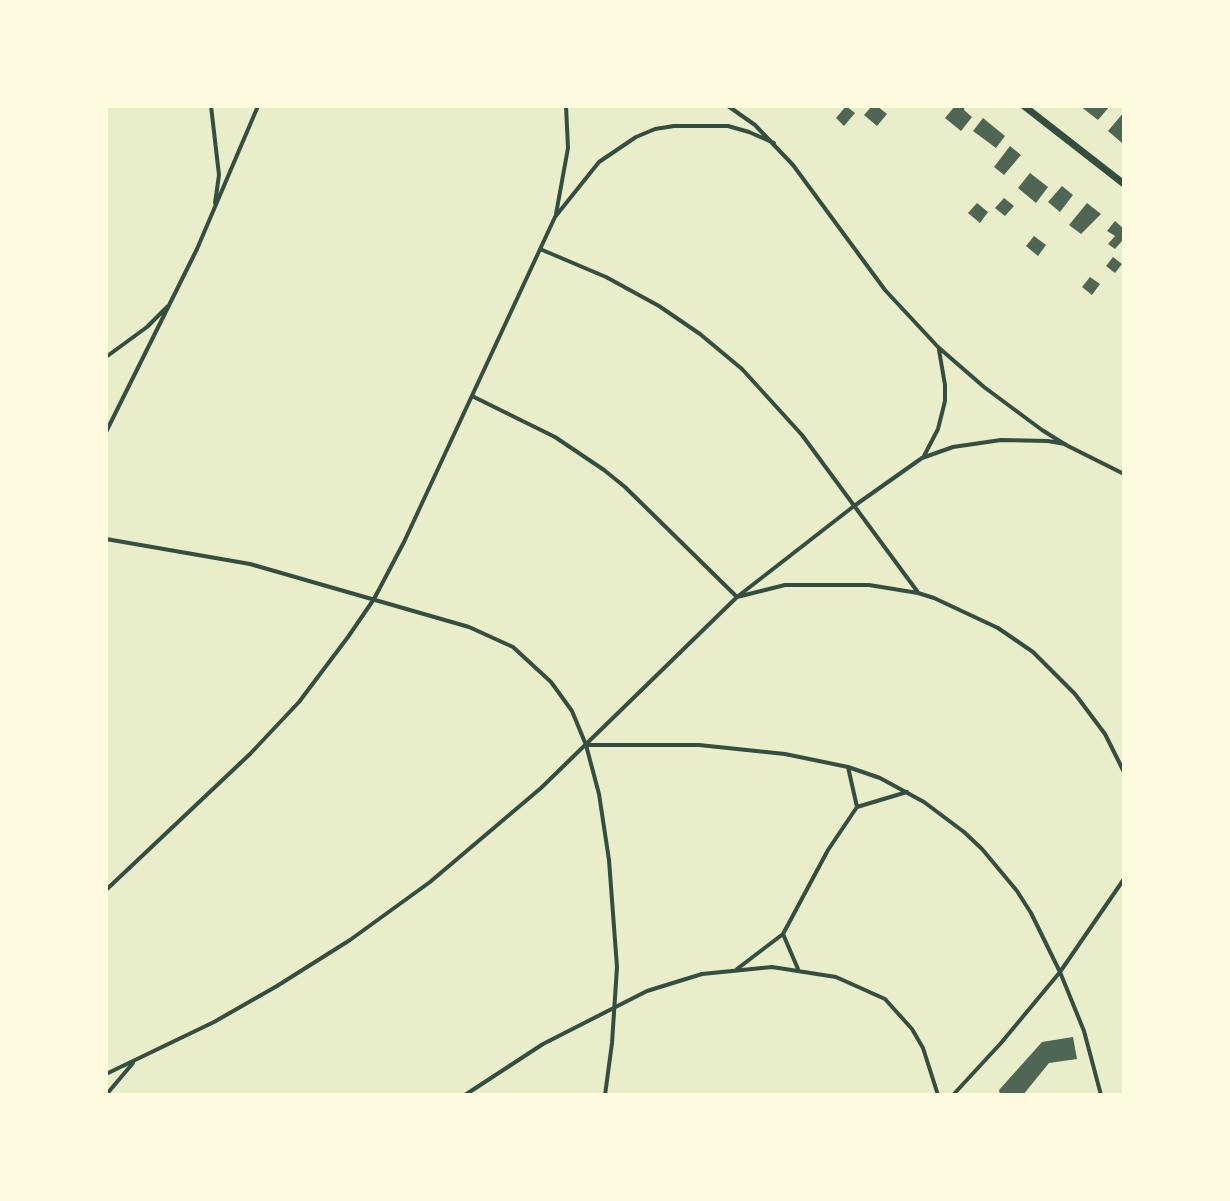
<!DOCTYPE html>
<html>
<head>
<meta charset="utf-8">
<style>
	body { margin:0 }
	#map { position:relative; width:1230px; height:1201px; overflow:hidden; background:#e9edc9; font-family:"Archivo Narrow",sans-serif }
	canvas { display:block }
	.frame { position:absolute; inset:0; border:108px solid #fefae0; pointer-events:none }
</style>
</head>
<body>
<div id="map">
<canvas width="1230" height="1201"></canvas>
<div class="frame"></div>
</div>
<script>
const ctx = document.querySelector('canvas').getContext('2d');
ctx.lineJoin = 'round';
function fill(path, color) { ctx.fillStyle = color; ctx.fill(path, 'evenodd'); }
const toPath = rows => new Path2D(rows.map(r => 'M' + r).join(''));
function trace(path, color, width, dash) { ctx.strokeStyle = color; ctx.lineWidth = width; ctx.lineCap = dash ? 'butt' : 'round'; ctx.setLineDash(dash || []); ctx.stroke(path); }
fill(toPath([
	[846,106,855,113,844,126,836,118],
	[872,106,877,106,887,114,877,126,864,115],
	[955,106,965,106,964,110,972,117,961,131,945,118],
	[1080,106,1110,106,1098,120],
	[1124,112,1124,140,1122,143,1108,131],
	[983,118,1005,136,996,148,973,131],
	[1010,146,1021,155,1004,175,994,167],
	[1030,173,1048,187,1036,203,1018,188],
	[1062,186,1073,195,1060,212,1048,202],
	[1004,198,1014,206,1005,216,995,208],
	[977,203,988,212,980,223,968,213],
	[1087,203,1101,214,1081,234,1069,225],
	[1115,221,1124,229,1124,243,1122,241,1115,249,1108,244,1115,236,1107,231],
	[1034,236,1046,245,1038,256,1026,246],
	[1113,257,1122,264,1115,273,1106,266],
	[1090,277,1100,284,1092,295,1082,287],
	[1073,1037,1077,1059,1049,1063,1023,1095,1000,1095,999,1090,1042,1042]
]), '#4f6655');
trace(toPath([
	[211,106,219,175,215,203],
	[728,106,755,125,793,165,885,290,938,347,984,387,1042,430,1066,445,1124,474],
	[556,214,568,148,566,106],
	[540,249,606,277,659,306,700,334,742,369,802,435,917,591],
	[106,357,147,327,168,306],
	[472,396,555,437,604,470,625,487,737,597,785,585,869,585,918,593,934,598,998,628,1033,652,1075,694,1105,734,1124,772],
	[106,432,197,249,258,106],
	[924,456,938,429,945,401,945,385,939,350],
	[106,539,250,564,469,627,513,647,551,682,572,711,586,745,599,794,609,860,617,967,612,1043,605,1095],
	[587,745,699,745,785,754,848,767,880,778,924,802,964,832,982,849,1017,891,1031,913,1060,972,1084,1031,1101,1095],
	[848,767,857,807],
	[106,890,250,754,299,702,348,637,374,599,404,542,555,217,599,162,636,137,655,129,674,126,728,126,749,132,774,143],
	[737,969,783,934],
	[798,969,783,934,828,850,857,807,907,792],
	[106,1074,214,1022,277,986,350,940,430,882,541,788,737,597,854,506,922,458,953,447,1001,440,1048,441,1065,444],
	[106,1095,133,1063],
	[465,1095,543,1044,647,991,702,974,772,967,836,977,885,999,912,1029,923,1048,938,1095],
	[953,1095,1001,1043,1060,972,1124,879]
]), '#344e41', 4);
trace(toPath([
	[1024,106,1124,184]
]), '#344e41', 7);
</script>
</body>
</html>
